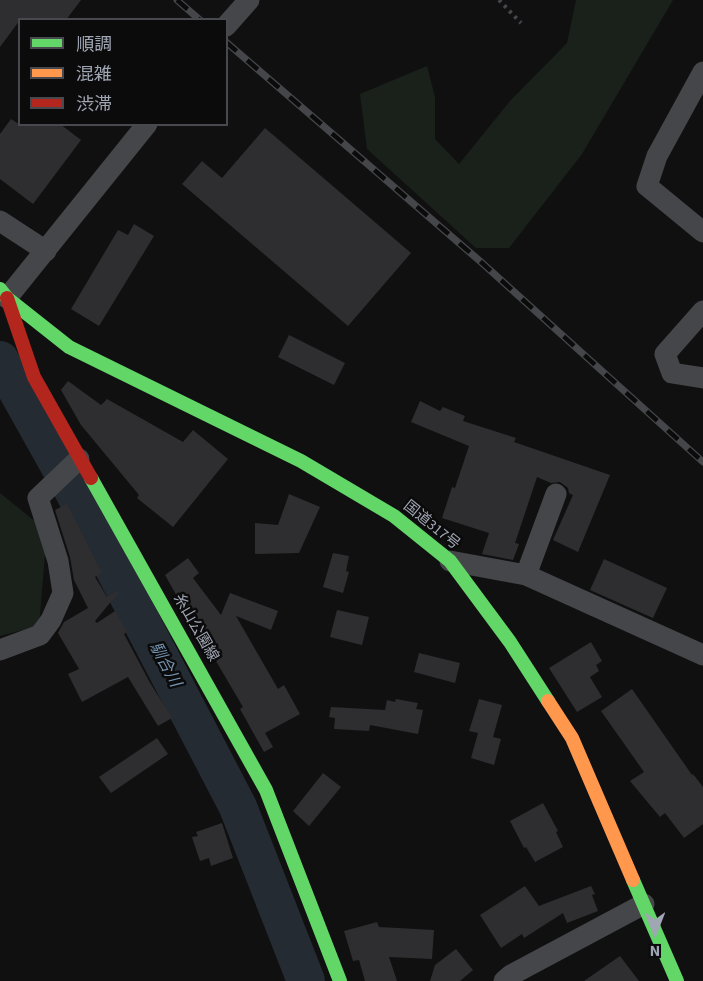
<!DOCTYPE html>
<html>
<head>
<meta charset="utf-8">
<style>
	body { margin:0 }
	#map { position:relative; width:703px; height:981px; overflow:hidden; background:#101011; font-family:"Source Sans 3","Noto Sans JP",sans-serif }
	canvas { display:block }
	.legend { position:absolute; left:18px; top:18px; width:210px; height:108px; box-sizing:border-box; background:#0b0b0c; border:2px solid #47494f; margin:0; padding:8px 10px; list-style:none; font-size:18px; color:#a0a6b3 }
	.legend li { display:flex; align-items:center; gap:12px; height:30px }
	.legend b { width:30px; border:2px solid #47494f }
	.north { position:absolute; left:625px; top:903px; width:60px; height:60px; -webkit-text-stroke:4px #0b0b0c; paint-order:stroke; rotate:180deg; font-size:16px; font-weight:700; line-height:24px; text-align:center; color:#a0a6b3 }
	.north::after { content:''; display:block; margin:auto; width:21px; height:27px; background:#a0a6b3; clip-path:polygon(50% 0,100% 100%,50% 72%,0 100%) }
</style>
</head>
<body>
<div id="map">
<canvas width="703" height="981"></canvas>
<ul class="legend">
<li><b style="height:8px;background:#63d668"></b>順調</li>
<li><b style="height:8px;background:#ff974d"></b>混雑</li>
<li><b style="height:8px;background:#b3261e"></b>渋滞</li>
</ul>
<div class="north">N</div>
</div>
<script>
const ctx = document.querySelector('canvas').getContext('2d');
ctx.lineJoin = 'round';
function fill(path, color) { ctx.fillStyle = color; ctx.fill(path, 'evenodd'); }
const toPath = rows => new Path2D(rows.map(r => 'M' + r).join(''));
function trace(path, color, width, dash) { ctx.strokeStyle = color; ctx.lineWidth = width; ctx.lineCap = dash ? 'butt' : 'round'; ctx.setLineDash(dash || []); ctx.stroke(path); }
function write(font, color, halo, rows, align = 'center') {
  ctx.font = font + ' "Source Sans 3","Noto Sans JP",sans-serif'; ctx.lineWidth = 5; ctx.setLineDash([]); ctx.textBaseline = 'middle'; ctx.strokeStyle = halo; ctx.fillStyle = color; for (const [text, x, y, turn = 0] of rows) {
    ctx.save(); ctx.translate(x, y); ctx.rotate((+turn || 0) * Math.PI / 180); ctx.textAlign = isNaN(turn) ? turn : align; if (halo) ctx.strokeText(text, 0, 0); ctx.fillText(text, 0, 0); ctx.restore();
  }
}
fill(toPath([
	[576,0,673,0,582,154,509,248,476,248,367,149,360,94,427,66,435,97,435,139,459,164,510,101,567,43],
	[0,493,47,531,39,626,0,636]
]), '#1a211b');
trace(toPath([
	[0,360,74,492,238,807,306,981]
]), '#242b32', 38);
fill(toPath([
	[0,0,81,0,66,20,20,20,0,47],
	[11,119,19,124,60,124,81,140,33,204,0,179,0,134],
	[265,128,411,253,348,326,182,184,202,161,222,178],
	[134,224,154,236,99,326,71,309,118,230,128,235],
	[289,335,345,363,334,385,278,357],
	[68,381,101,405,107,399,183,442,193,430,228,459,173,527,137,498,139,495,81,425,61,390],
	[420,401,440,411,443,407,465,416,463,421,516,438,514,442,610,475,578,552,553,540,573,495,569,493,568,488,560,482,551,483,537,477,515,543,519,544,513,560,482,554,489,533,442,518,452,487,455,488,469,446,411,422],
	[289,494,320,507,299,553,255,554,255,523,278,525],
	[67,504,102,573,95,577,107,597,118,591,119,592,95,621,97,623,115,611,127,632,124,634,149,681,172,718,158,726,128,677,82,702,68,674,79,669,58,633,64,622,88,608,74,580,70,557,55,510],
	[333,553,349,556,346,571,349,572,343,593,323,587],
	[188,558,199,573,193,578,221,615,230,593,278,611,271,630,236,616,278,689,284,685,300,714,265,733,273,747,264,752,240,709,243,707,213,656,211,657,165,575],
	[604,559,667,588,653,618,590,590],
	[337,610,369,617,362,645,330,637],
	[591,642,602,661,596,665,599,671,590,677,602,697,577,712,549,668],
	[419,653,460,663,455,683,414,672],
	[632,689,692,775,693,774,703,787,703,824,684,838,665,813,660,817,630,781,644,772,601,711],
	[396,699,418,703,416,709,423,710,418,734,370,725,369,731,334,729,335,718,329,717,331,707,385,710,387,700,395,702],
	[479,699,502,705,493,737,501,739,494,765,471,758,478,733,469,731],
	[157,738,168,754,111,793,99,777],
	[323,773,341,787,309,826,293,811],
	[543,803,558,831,556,832,563,847,535,862,526,847,524,848,510,821],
	[222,823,233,858,211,866,209,858,200,861,192,837,198,836,196,832],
	[525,886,539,906,591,886,595,894,592,895,598,911,567,923,563,913,524,938,522,934,501,948,480,915],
	[377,922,379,927,434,930,432,959,389,957,397,981,365,981,359,960,353,961,344,931],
	[456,949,473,970,460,981,430,981,435,965],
	[620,956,639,981,584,981]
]), '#2e2e30');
trace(toPath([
	[499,0,521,23]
]), '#46474b', 4, [3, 4.5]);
trace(toPath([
	[226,26,249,0],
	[703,72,657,156,647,186,703,232],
	[0,221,46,251],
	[7,298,147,124],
	[703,311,665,354,672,373,703,378],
	[450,561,526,575,703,655],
	[526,575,556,494],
	[0,650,40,635,51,620,63,593,58,561,38,498,79,459],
	[504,981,511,975,644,904]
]), '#454649', 21);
trace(toPath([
	[0,289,7,298,69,347,301,461,394,516,450,561,510,642,548,701],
	[91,478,266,790,340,981],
	[633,880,677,981]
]), '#63d668', 14);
trace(toPath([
	[548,701,572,738,633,880]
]), '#ff974d', 14);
trace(toPath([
	[7,298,34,377,91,478]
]), '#b3261e', 14);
const rail = toPath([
	[177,0,200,20],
	[226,42,481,262,703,462]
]);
trace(rail, '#45464a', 7);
trace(rail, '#0b0b0c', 4.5, [14]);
write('15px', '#a0a6b3', '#0b0b0c', [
	["国道317号",431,526,39],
	["糸山公園線",195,628,60]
]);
write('italic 16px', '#7593b0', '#0b0b0c', [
	["馴合川",164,665,62]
]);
</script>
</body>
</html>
